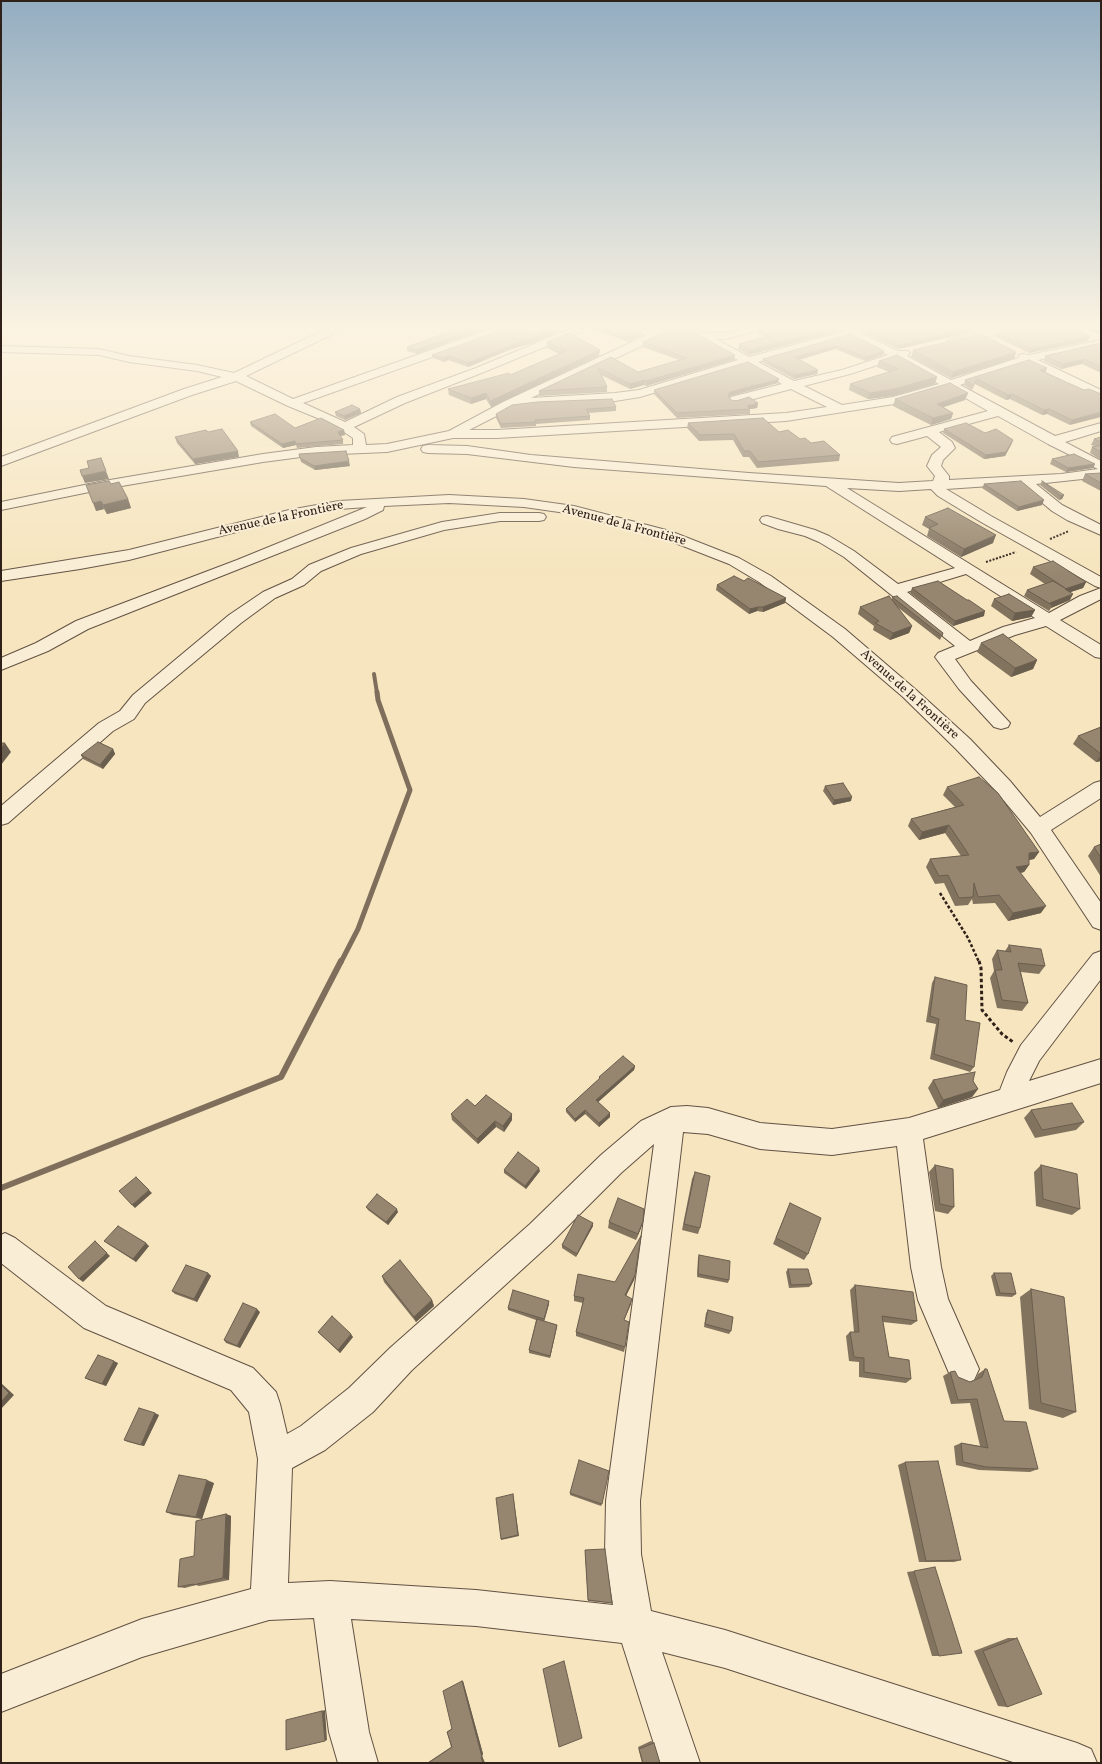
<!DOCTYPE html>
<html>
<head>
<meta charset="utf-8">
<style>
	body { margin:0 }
	#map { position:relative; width:1102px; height:1764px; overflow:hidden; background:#f6e5be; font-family:Vollkorn,serif }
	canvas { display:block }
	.frame { position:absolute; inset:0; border:2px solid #30201a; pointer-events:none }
</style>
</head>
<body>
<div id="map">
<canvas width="1102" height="1764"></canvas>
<div class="frame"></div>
</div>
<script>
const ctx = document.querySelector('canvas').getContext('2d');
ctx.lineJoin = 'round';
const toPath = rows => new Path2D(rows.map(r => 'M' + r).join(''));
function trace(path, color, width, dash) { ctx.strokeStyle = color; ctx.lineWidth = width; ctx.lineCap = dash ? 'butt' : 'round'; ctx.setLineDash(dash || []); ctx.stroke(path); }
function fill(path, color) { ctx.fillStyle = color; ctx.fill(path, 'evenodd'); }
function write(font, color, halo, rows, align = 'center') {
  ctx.font = font + ' Vollkorn,serif'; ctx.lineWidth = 4; ctx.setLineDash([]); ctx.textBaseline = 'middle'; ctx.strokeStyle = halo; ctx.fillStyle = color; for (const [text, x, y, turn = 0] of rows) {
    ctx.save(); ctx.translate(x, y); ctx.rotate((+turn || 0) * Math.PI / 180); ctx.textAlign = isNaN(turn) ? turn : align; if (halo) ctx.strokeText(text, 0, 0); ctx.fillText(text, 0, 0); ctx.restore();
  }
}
trace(toPath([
	[374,674,377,693]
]), '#7f6e5b', 4);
trace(toPath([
	[341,962,358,929,410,790,378,700,377,692]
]), '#7f6e5b', 5);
trace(toPath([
	[1,1188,281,1077,341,961]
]), '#7f6e5b', 6);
const minor = toPath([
	[328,328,342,328,341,330,246,376,293,399,493,328,509,328,508,330,303,403,345,422,397,397,476,368,572,328,587,328,586,330,484,372,405,403,354,427,364,434,366,445,387,444,449,431,503,402,647,335,604,331,599,328,643,328,657,330,662,328,676,328,663,336,531,398,615,393,639,390,738,360,679,328,693,328,704,333,726,333,745,328,763,328,762,330,726,339,716,339,749,357,842,332,842,328,872,328,871,330,861,333,898,351,908,351,910,353,907,356,951,380,1018,358,1019,355,1023,354,1029,355,1101,340,1101,346,1038,360,1101,390,1101,399,1027,363,960,385,1055,436,1101,423,1101,431,1065,442,1101,461,1101,477,1036,484,1062,505,1101,525,1101,535,1067,520,1052,511,1020,484,946,489,991,516,1101,577,1101,588,1095,586,981,522,938,496,931,489,899,491,847,488,1049,613,1080,596,1101,588,1101,599,1060,620,1101,645,1101,658,1095,657,1046,626,1015,635,955,659,971,681,1010,723,1008,727,1001,729,994,727,959,689,935,657,938,653,955,646,844,557,819,542,805,536,778,529,762,523,760,520,762,517,767,516,815,530,829,536,854,551,898,584,955,568,826,486,574,467,467,454,428,453,423,452,421,449,423,446,428,445,467,446,531,455,749,473,899,483,933,481,935,476,927,466,932,455,941,447,927,436,897,444,892,443,890,440,892,437,988,411,948,388,894,404,786,421,497,438,453,438,387,452,316,455,263,462,104,489,1,510,1,502,104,481,263,454,316,447,353,445,353,438,332,424,288,406,236,381,192,395,1,466,1,457,184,389,222,377,197,371,129,362,99,355,1,352,1,346,99,349,129,356,197,365,234,373,328,328],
	[850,336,888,355,842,370,794,381,758,362,850,336],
	[896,359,939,384,893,397,842,405,804,386,850,374,896,359],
	[747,365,782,384,731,397,729,400,731,403,735,404,791,389,827,407,786,413,497,430,469,430,512,408,537,405,615,401,640,397,747,365],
	[998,416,1048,444,1098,469,1061,474,949,480,949,476,941,466,943,460,955,448,952,442,939,432,998,416],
	[966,574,1035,618,1003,627,970,641,907,592,966,574],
	[997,328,1016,328,1015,330,953,345,947,342,949,340,997,328],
	[449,495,524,499,574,506,670,531,739,558,771,576,845,629,915,689,970,739,1010,781,1040,817,1094,783,1101,781,1101,798,1051,830,1101,903,1101,930,1093,927,1031,833,996,791,956,749,903,697,833,637,759,582,729,564,660,537,573,514,524,507,449,503,384,506,383,510,365,519,88,629,48,651,1,670,1,658,36,643,76,621,237,560,367,507,339,509,290,518,129,560,80,569,1,581,1,571,129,550,289,510,339,501,449,495],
	[500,513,539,513,544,514,546,517,544,520,539,521,500,521,444,530,361,554,321,571,304,585,275,598,241,623,145,703,134,719,113,731,8,823,1,825,1,806,99,723,120,711,133,695,229,615,263,592,292,579,309,565,351,548,442,522,500,513],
	[1101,951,1101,979,1039,1061,1029,1081,1101,1059,1101,1083,923,1139,941,1267,948,1299,979,1369,974,1380,963,1385,952,1380,918,1300,911,1267,897,1146,832,1155,760,1149,708,1134,683,1132,640,1501,641,1554,651,1611,725,1630,1077,1743,1091,1749,1097,1763,1016,1763,725,1668,662,1652,700,1763,660,1763,622,1643,476,1626,351,1619,369,1732,378,1763,338,1763,329,1732,314,1618,269,1620,142,1657,1,1712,1,1674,142,1619,251,1589,258,1459,249,1412,231,1390,84,1328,1,1263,1,1235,5,1233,15,1238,106,1306,253,1368,276,1392,280,1404,287,1434,301,1426,349,1388,390,1348,530,1224,601,1155,641,1121,671,1107,687,1106,708,1108,760,1123,832,1129,909,1118,1000,1090,1007,1072,1021,1045,1093,954,1101,951],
	[654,1144,606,1501,605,1554,613,1605,476,1590,330,1581,288,1583,292,1468,325,1450,373,1412,412,1370,550,1244,621,1173,654,1144]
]);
trace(minor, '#625143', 2);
trace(toPath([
	[1050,539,1069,531],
	[986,562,1016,552]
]), '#30201a', 2, [2, 1.5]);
trace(toPath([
	[940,893,968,938,979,962]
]), '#30201a', 2.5, [3, 2]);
trace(toPath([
	[979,961,981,968,982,1010,1002,1034,1013,1042]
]), '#30201a', 3, [3.5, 2.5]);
fill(minor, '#f9eed5');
fill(toPath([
	[460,328,417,354,407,351,407,347],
	[558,328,558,332,535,342,509,350,468,367,448,360,444,362,433,358,432,355,534,333],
	[591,328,608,328,641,336,628,342],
	[697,328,712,328,704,331],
	[758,328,841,328,840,331,749,355,738,349,739,344,766,337,758,333],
	[868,328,990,328,981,330,975,329,971,330,969,333,898,349,865,333,866,329],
	[1085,328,1101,328,1101,335],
	[664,332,734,360,646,386,644,385,630,389,601,375,607,387,607,392,539,396,539,391,611,357,638,372,679,360,643,347,643,342],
	[996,332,1088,341,1029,353,994,336],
	[851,334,884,351,883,355,865,361,835,349,799,360,818,370,817,374,794,379,762,362,763,359],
	[547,342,599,356,491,407,486,399,471,404,449,395,448,389,510,375,559,354,547,348],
	[1101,343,1101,373,1082,364,1061,369,1044,361,1045,356],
	[913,350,1016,352,1014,359,951,378,911,357],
	[879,361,937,377,935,384,893,396,868,399,849,390,850,384,889,372,877,367],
	[1047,368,1045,373,1084,390,1101,394,1070,425,1047,414,1042,415,1010,399,1006,400,975,384,972,390,964,385,965,380],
	[778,383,730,396,729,397,731,400,758,403,757,408,750,409,750,414,677,418,654,394,654,390],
	[968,393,965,400,943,407,953,413,951,419,931,425,893,406,895,399],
	[616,407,616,411,588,413,590,416,590,420,536,424,536,426,501,428,496,418,496,414],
	[360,409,361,413,345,420,336,416,335,412],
	[250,422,295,428,344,430,345,435,340,436,343,440,343,444,297,448,296,445,283,448,251,426],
	[688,423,779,432,811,443,840,455,839,461,757,468,749,457,743,457,733,440,699,441,687,428],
	[944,429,985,433,1013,440,1011,445,1005,456,984,459,943,433],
	[208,432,239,457,195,464,177,443,175,437],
	[1101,437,1101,460,1090,453,1092,447,1095,446,1091,445,1094,439],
	[299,454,350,466,315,470,301,462],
	[1052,459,1095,464,1093,468,1066,472,1050,464],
	[1101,473,1101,491,1082,481,1085,474],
	[1042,481,1064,495,1062,499,1059,500,1040,485],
	[111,484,128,499,131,508,107,514,104,509,96,511],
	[984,484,1042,505,1017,511,982,488],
	[925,517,993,543,961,557,927,536,929,529,922,525],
	[1033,567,1086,582,1083,588,1070,592,1070,600,1051,608,1049,611,1024,596,1027,590,1045,584,1030,574],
	[744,581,786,598,785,603,763,612,757,611,749,614,716,590,717,585],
	[912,588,984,616,953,626,910,593],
	[892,597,943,633,940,640,896,606,912,626,909,633,890,640,873,630,874,626,858,614,860,607,892,600],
	[994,599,1035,610,1031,617,1012,621,991,606],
	[981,643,1037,660,1033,669,1011,677,977,652],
	[1101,727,1101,761,1096,762,1073,744,1078,736],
	[113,749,115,754,103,769,83,759,81,755],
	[825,786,851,801,833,805,823,791],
	[947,787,1039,852,1034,859,1029,860,1029,865,1024,872,1020,873,1041,913,1008,921,995,903,973,904,972,899,968,905,955,906,944,883,935,884,926,867,930,859,961,856,945,833,919,840,908,826,911,819,955,807,943,795],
	[1101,844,1101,877,1088,856,1094,847],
	[1009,945,1045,966,1039,974,1021,972,1028,1003,1022,1011,997,1008,990,978,994,971,992,959,997,950,1005,951],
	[935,977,974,1067,970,1072,930,1059,936,1024,926,1022,932,983],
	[635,1066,634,1070,598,1102,610,1113,610,1117,599,1127,585,1114,575,1122,566,1112,566,1109,599,1079,599,1077],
	[933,1080,973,1081,978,1089,972,1097,938,1108,928,1088],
	[475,1106,512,1114,512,1120,504,1132,496,1127,478,1144,452,1120,451,1114],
	[1031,1110,1084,1122,1076,1130,1035,1138,1024,1118],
	[935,1165,954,1207,948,1214,935,1211,929,1172],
	[1041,1165,1080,1209,1072,1215,1036,1206,1034,1172],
	[504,1170,540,1171,526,1189,504,1173],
	[695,1172,700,1228,698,1234,682,1230,692,1179],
	[790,1203,808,1254,804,1260,773,1244,787,1210],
	[366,1207,398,1212,388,1225,368,1210],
	[643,1221,641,1228,636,1240,608,1228,609,1222],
	[593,1223,593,1226,576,1257,562,1248,562,1245],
	[104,1241,149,1246,136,1262,108,1244],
	[699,1255,729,1280,728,1283,697,1277,698,1258],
	[788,1269,812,1284,809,1287,789,1288,786,1272],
	[208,1273,211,1276,197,1302,175,1294,172,1291],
	[994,1273,1016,1294,1012,1297,996,1296,991,1276],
	[635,1275,634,1280,626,1295,631,1304,624,1320,625,1347,624,1352,576,1336,576,1332,583,1303,574,1301,574,1296,615,1282],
	[382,1276,432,1300,434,1306,416,1322,384,1282],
	[855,1285,917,1321,911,1325,883,1322,889,1357,911,1379,906,1383,859,1377,859,1362,849,1361,846,1336,850,1332,854,1332,850,1290],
	[1031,1289,1076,1412,1063,1418,1029,1409,1020,1297],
	[549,1301,549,1304,544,1321,557,1325,550,1358,529,1353,529,1350,536,1320,508,1310,508,1308],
	[708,1310,731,1331,729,1334,704,1327,706,1313],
	[260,1312,240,1348,226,1343,224,1340],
	[318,1332,353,1337,340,1353,320,1334],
	[118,1363,106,1386,89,1380,85,1378],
	[985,1369,1004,1421,1038,1469,1030,1472,979,1470,956,1465,954,1446,961,1443,980,1446,970,1403,951,1404,943,1376,950,1372,958,1377,970,1382,975,1380,978,1374],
	[159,1415,144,1446,128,1442,124,1440],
	[905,1462,961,1560,954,1562,919,1562,898,1465],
	[214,1483,202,1519,173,1515,166,1512],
	[570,1493,602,1504,601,1506,570,1495],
	[226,1514,231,1516,229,1580,199,1586,196,1585,185,1588,178,1587,194,1556],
	[585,1550,612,1603,611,1603,588,1601,585,1552],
	[914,1571,939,1656,932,1656,907,1572],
	[1008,1638,1017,1638,1007,1707,998,1706,974,1651],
	[463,1681,483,1754,482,1756,485,1763,427,1763,451,1747,447,1732,452,1728],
	[651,1741,654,1743,660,1763,642,1763,638,1747]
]), '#82735f');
fill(toPath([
	[477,328,488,328,417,354,416,350],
	[558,328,558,332,535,342,509,350,468,367,468,363,509,346],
	[705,328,712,328,704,331],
	[834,328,841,328,840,331,749,355,750,350],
	[970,328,975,328,971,330,969,333,898,349,899,345],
	[982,328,990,328,981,330],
	[642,331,641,336,628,342,629,337],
	[1090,336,1088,341,1029,353,1031,349],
	[836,346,835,349,794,361,795,357],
	[600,350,599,356,491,407,490,401],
	[884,351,883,355,865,361,866,357],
	[1016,352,1014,359,951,378,953,372],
	[735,355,734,360,646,386,646,381],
	[448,356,448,360,444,362,444,358],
	[1084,359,1082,364,1061,369,1063,364],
	[1047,368,1045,373,1039,370],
	[818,370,817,374,794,379,795,375],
	[937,377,935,384,893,396,868,399,870,393],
	[779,379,778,383,730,396,728,401,728,396,730,392],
	[645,380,644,385,630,389,630,384],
	[486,393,486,399,471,404,471,398],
	[968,393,965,400,935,410,937,404],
	[1012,394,1010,399,1006,400,1008,395],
	[758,403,757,408,750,409,747,406],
	[360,409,361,413,345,420,344,416],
	[1049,409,1047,414,1042,415,1044,410],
	[1101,412,1101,417,1070,425,1072,420],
	[953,413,951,419,931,425,933,418],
	[344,430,345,435,339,436,338,432],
	[1013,440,1011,445,1005,456,984,459,986,455],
	[295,441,296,445,283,448,282,444],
	[238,451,239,457,195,464,193,459],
	[349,461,350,466,315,470,314,466],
	[1095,464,1093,468,1066,472,1068,468],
	[106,471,109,479,85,483,82,476],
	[1064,495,1062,499,1059,500,1061,496],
	[128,499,131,508,107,514,103,505],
	[1044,500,1042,505,1017,511,1019,507],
	[101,501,104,509,96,511,93,503],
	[996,535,993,543,961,557,964,549],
	[1086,582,1083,588,1062,595,1065,589],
	[1073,594,1070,600,1051,608,1052,605,1050,603],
	[786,598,785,603,763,612,763,607],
	[758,607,757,611,749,614,750,609],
	[1035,610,1031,617,1012,621,1015,613],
	[985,611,984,616,953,626,955,621],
	[912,626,909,633,890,640,893,633],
	[1037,660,1033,669,1011,677,1015,668],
	[5,743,11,752,1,765,1,748],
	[113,749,115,754,103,769,100,765],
	[1101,755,1101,761,1096,762],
	[852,797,851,801,833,805,834,800],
	[949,825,945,833,919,840,922,832],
	[1039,852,1034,859,1024,861,1029,853],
	[1029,865,1024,872,1011,875,1016,867],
	[1046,906,1041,913,1008,921,1013,913],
	[635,1066,634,1070,596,1104,596,1100],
	[978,1089,972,1097,938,1108,943,1100],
	[585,1110,585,1114,575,1122,575,1119],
	[610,1113,610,1117,599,1127,599,1123],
	[512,1114,512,1120,504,1132,503,1126],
	[495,1121,496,1127,478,1144,477,1139],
	[539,1168,540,1171,526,1189,525,1186],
	[149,1190,152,1193,135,1208,132,1205],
	[397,1209,398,1212,388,1225,386,1222],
	[643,1221,641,1228,636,1240,638,1234],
	[593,1223,593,1226,576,1257,577,1254],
	[95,1241,110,1256,83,1282,79,1279],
	[146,1243,149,1246,136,1262,133,1259],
	[208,1273,211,1276,197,1302,194,1299],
	[635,1275,634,1280,624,1300,625,1295],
	[632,1299,631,1304,622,1325,624,1320],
	[432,1300,434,1306,416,1322,414,1317],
	[549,1301,549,1304,544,1322,544,1319],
	[257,1309,260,1312,240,1348,237,1346],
	[557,1325,557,1327,550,1358,550,1356],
	[351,1334,353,1337,340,1353,338,1350],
	[114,1361,118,1363,106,1386,102,1384],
	[1,1383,14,1395,1,1409],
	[155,1413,159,1415,144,1446,141,1445],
	[207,1480,214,1483,202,1519,196,1517],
	[513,1494,519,1536,501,1540,501,1539],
	[226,1514,231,1516,229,1580,223,1578],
	[462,1681,463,1681,483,1754,482,1756,485,1763,483,1763,481,1757],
	[325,1710,327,1740,325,1741,322,1711]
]), '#6a5e4e');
const building = toPath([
	[460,328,477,328,416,350,407,347,460,328],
	[507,328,521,328,534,333,552,328,558,328,535,338,509,346,468,363,448,356,444,358,432,355,507,328],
	[604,328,608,328,642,331,629,337,604,328],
	[671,328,686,328,735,355,646,381,645,380,630,384,598,368,607,387,539,391,611,357,638,372,687,358,643,342,664,332,671,328],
	[759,328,834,328,750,350,739,344,772,335,759,328],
	[868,328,970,328,899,345,866,329,868,328],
	[1011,328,1073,328,1090,336,1031,349,996,332,1011,328],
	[569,333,600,350,490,401,486,393,471,398,448,389,509,373,510,375,566,351,547,342,569,333],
	[851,334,884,351,866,357,836,346,795,357,818,370,795,375,763,359,851,334],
	[981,334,1016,352,953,372,913,350,981,334],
	[1101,343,1101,367,1084,359,1063,364,1045,356,1101,343],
	[897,355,937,377,894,389,870,393,850,384,898,369,879,361,897,355],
	[1029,360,1047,368,1039,370,1084,390,1089,389,1101,394,1101,412,1072,420,1049,409,1044,410,1012,394,1008,395,977,379,973,385,965,380,1029,360],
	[748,362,779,379,730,392,728,396,731,400,736,401,749,397,758,403,747,406,750,409,677,413,654,390,748,362],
	[950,383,968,393,937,404,953,413,933,418,895,399,950,383],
	[612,399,616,407,586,409,590,416,535,420,536,422,501,424,496,414,512,405,537,402,612,399],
	[352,405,360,409,344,416,335,412,352,405],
	[275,414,295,428,321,418,344,430,338,432,343,440,296,444,295,441,282,444,250,422,275,414],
	[763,418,779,432,788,430,800,439,805,438,811,443,824,441,840,455,758,462,750,451,744,451,734,434,700,435,688,423,763,418],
	[966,423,985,433,996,429,1013,440,1006,452,986,455,944,429,966,423],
	[222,429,238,451,193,459,175,437,206,430,208,432,222,429],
	[1101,437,1101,442,1094,439,1101,437],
	[1101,445,1101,452,1092,447,1101,445],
	[346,451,349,461,314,466,300,458,299,454,346,451],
	[1074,454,1095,464,1068,468,1052,459,1074,454],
	[101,458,106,471,82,476,80,470,89,468,87,461,101,458],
	[1101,473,1101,483,1085,474,1101,473],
	[109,481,111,484,119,482,128,499,103,505,101,501,93,503,86,485,109,481],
	[1021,481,1044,500,1019,507,984,484,1021,481],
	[1042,481,1064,495,1061,496,1042,481],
	[948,508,996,535,964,549,929,528,938,524,925,517,948,508],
	[1053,561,1086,582,1065,589,1073,594,1050,603,1052,605,1027,590,1053,581,1065,588,1033,567,1053,561],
	[734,576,744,581,748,578,786,598,763,607,758,607,750,609,717,585,734,576],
	[938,581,967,600,969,600,985,611,955,621,912,588,938,581],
	[1009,594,1035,610,1015,613,994,599,1009,594],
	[889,596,912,626,893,633,875,623,879,621,860,607,889,596],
	[897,596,943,633,942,636,892,597,897,596],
	[1003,634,1037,660,1015,668,981,643,1003,634],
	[1101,727,1101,754,1078,736,1101,727],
	[98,742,113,749,100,765,81,755,98,742],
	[1,743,5,743,1,748,1,743],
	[979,777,998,793,1039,852,1029,853,1029,865,1016,867,1046,906,1013,913,999,895,978,897,974,883,973,897,959,898,948,875,939,876,930,859,969,855,949,825,922,832,911,819,964,805,947,787,979,777],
	[843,783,852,797,834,800,825,786,843,783],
	[1101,844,1101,858,1094,847,1101,844],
	[1009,945,1041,949,1045,966,1018,963,1028,1003,1002,1000,995,970,1002,970,997,950,1011,952,1009,945],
	[935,977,967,985,965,1020,980,1023,974,1067,934,1054,939,1019,930,1016,935,977],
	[623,1056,635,1066,596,1100,610,1113,599,1123,585,1110,575,1119,566,1109,600,1078,599,1077,623,1056],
	[975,1072,973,1081,978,1089,943,1100,933,1080,975,1072],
	[486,1095,512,1114,503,1126,495,1121,477,1139,451,1114,467,1099,475,1106,486,1095],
	[1072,1103,1084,1122,1042,1130,1031,1110,1072,1103],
	[518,1152,539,1168,525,1186,504,1170,518,1152],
	[935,1165,953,1169,954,1207,940,1204,935,1165],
	[1041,1165,1077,1174,1080,1209,1043,1199,1041,1165],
	[695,1172,710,1176,700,1228,684,1224,695,1172],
	[136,1177,149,1190,132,1205,119,1191,136,1177],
	[377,1194,397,1209,386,1222,366,1207,377,1194],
	[618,1198,644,1209,643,1221,638,1234,609,1222,618,1198],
	[790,1203,821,1218,808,1254,776,1238,790,1203],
	[578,1215,593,1223,577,1254,562,1245,578,1215],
	[118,1226,146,1243,133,1259,104,1241,118,1226],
	[641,1236,635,1275,625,1295,632,1299,624,1320,629,1322,625,1347,576,1332,584,1298,574,1296,578,1274,615,1282,641,1236],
	[95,1241,107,1253,79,1279,68,1267,95,1241],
	[699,1255,730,1261,729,1280,698,1274,699,1255],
	[400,1260,432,1300,414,1317,382,1276,400,1260],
	[186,1265,208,1273,194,1299,172,1291,186,1265],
	[788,1269,808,1269,812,1284,791,1285,788,1269],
	[994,1273,1011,1273,1016,1294,1000,1293,994,1273],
	[855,1285,913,1292,917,1321,882,1316,889,1357,909,1360,911,1379,864,1372,864,1358,854,1357,850,1332,859,1332,855,1285],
	[1031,1289,1064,1297,1076,1412,1041,1403,1031,1289],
	[513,1290,549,1301,544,1319,508,1308,513,1290],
	[243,1303,257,1309,237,1346,224,1340,243,1303],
	[708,1310,733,1317,731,1331,705,1324,708,1310],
	[332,1316,351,1334,338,1350,318,1332,332,1316],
	[537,1319,557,1325,550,1356,529,1350,537,1319],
	[98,1355,114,1361,102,1384,85,1378,98,1355],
	[985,1369,987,1369,1004,1421,1026,1422,1038,1469,986,1467,963,1462,961,1443,988,1448,977,1399,958,1400,950,1372,955,1371,958,1377,970,1382,982,1377,985,1369],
	[1,1385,9,1393,1,1402,1,1385],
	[139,1408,155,1413,141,1445,124,1440,139,1408],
	[579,1460,609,1471,602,1504,570,1493,579,1460],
	[938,1461,961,1560,926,1561,905,1462,938,1461],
	[179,1475,207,1480,196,1517,166,1512,179,1475],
	[513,1494,518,1535,501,1539,496,1498,513,1494],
	[226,1514,223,1578,193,1585,193,1584,178,1587,180,1559,194,1556,196,1521,226,1514],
	[605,1549,612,1603,588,1600,585,1550,605,1549],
	[935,1567,962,1653,939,1656,914,1571,935,1567],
	[1017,1638,1042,1694,1007,1707,983,1651,1017,1638],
	[564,1661,582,1738,559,1747,543,1669,564,1661],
	[462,1681,482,1757,481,1757,483,1763,428,1763,452,1747,447,1732,452,1729,443,1691,462,1681],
	[322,1711,325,1741,286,1750,286,1720,322,1711],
	[654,1743,660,1763,643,1763,639,1749,654,1743]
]);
fill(building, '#97866f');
trace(building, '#6a5e4e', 1);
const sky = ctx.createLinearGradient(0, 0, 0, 575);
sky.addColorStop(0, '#93adc1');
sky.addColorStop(0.57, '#fbf3e2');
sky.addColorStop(1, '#fbf3e200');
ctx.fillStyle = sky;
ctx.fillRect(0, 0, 1102, 575);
write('13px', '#30201a', '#f9eed5', [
	["Avenue de la Frontière",281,519,-12],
	["Avenue de la Frontière",624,526,15],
	["Avenue de la Frontière",909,695,42]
]);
</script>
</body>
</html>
